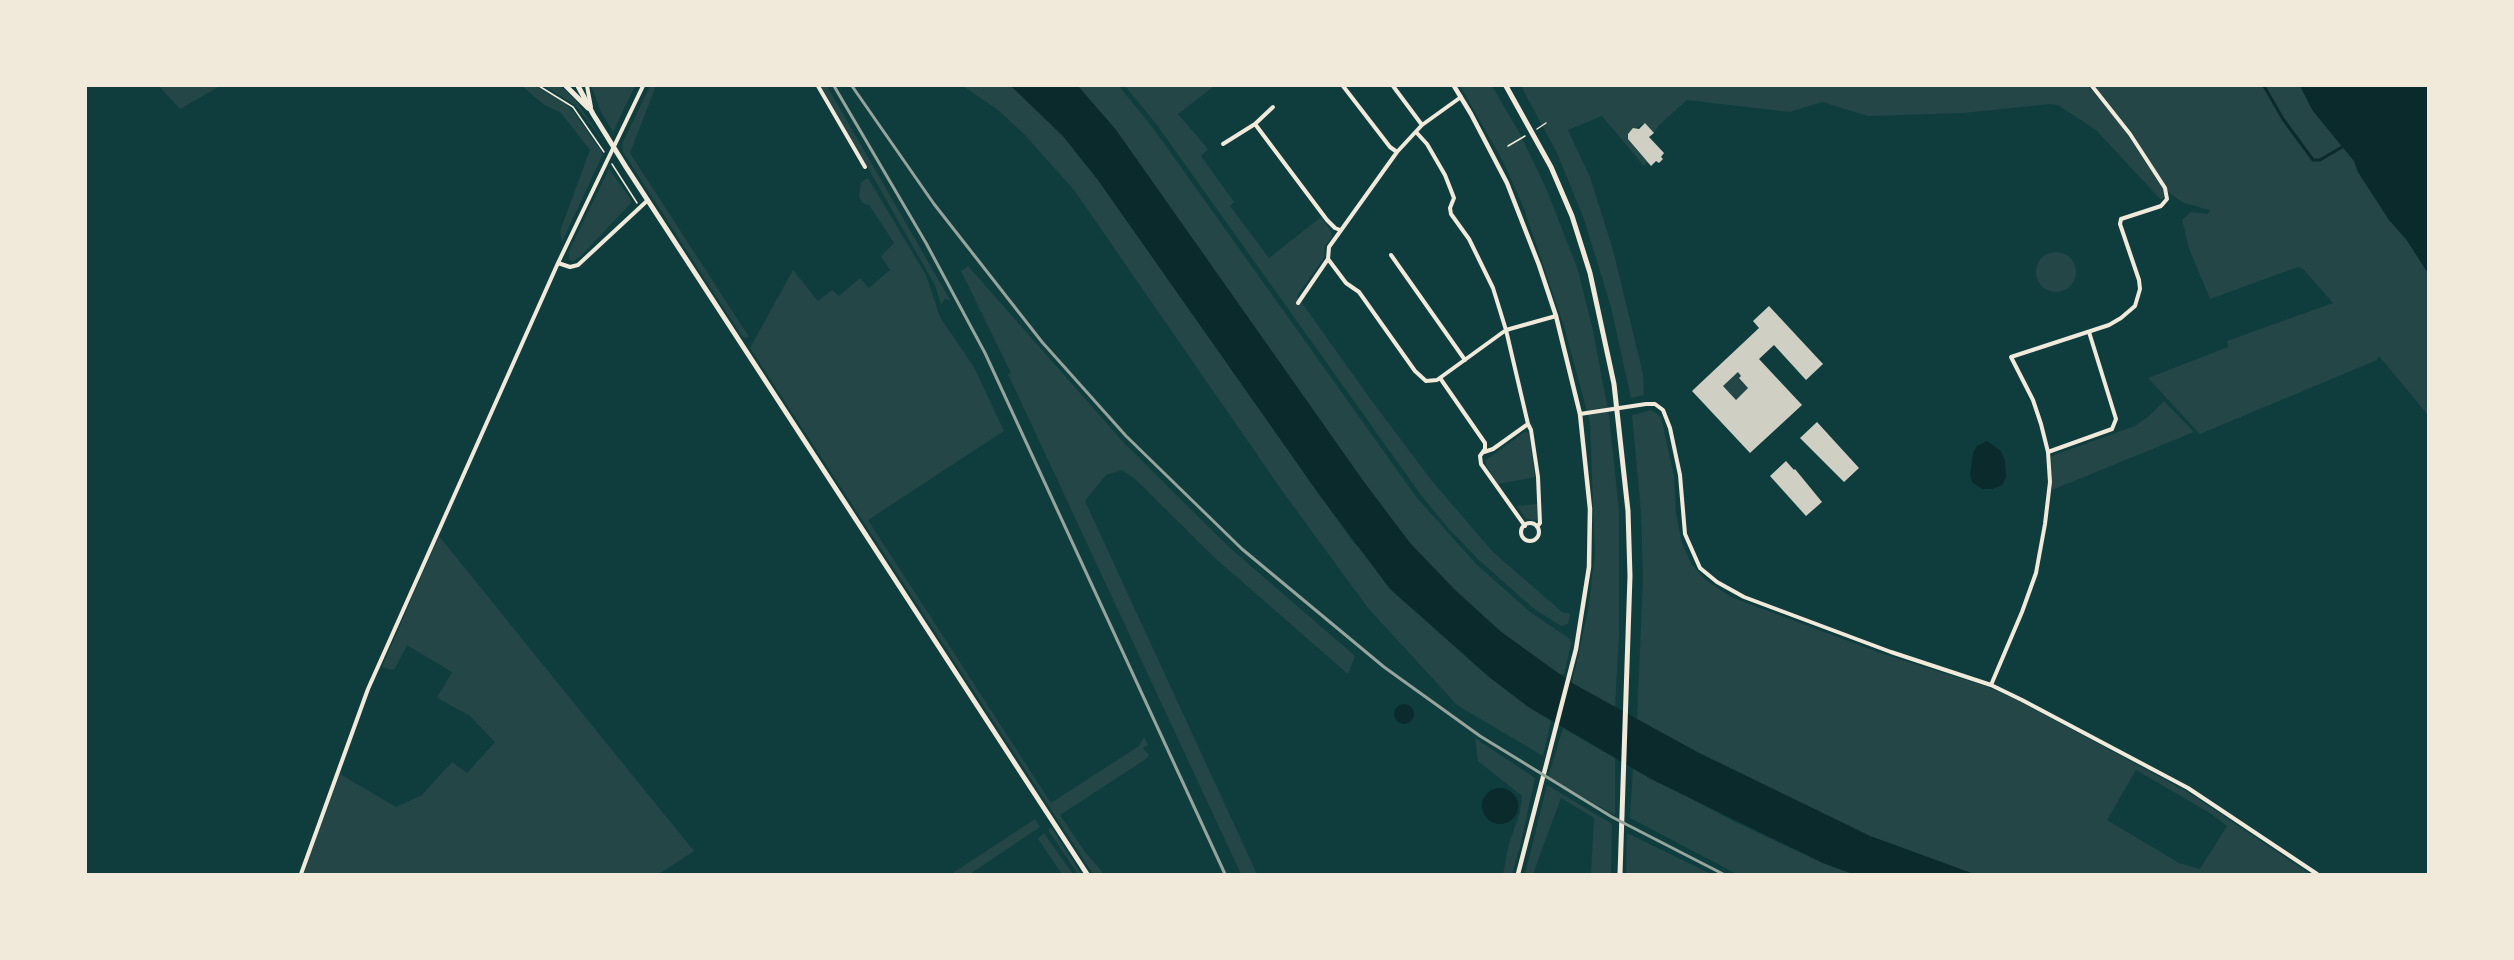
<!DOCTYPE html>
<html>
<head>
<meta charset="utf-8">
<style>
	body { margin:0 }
	#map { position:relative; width:2514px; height:960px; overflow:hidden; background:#0f3d3e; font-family:"Work Sans",sans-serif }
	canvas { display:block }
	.frame { position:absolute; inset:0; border:87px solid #f1e9da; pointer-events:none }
</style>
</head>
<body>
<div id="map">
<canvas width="2514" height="960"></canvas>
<div class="frame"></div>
</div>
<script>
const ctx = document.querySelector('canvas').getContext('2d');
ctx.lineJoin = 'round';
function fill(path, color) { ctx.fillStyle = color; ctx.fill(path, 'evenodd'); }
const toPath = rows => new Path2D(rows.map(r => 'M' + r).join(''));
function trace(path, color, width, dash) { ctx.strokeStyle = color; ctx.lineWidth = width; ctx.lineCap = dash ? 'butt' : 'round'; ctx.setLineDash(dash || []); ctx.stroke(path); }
fill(toPath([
	[159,86,220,86,180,109],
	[522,86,535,86,565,103,574,112,603,154,562,242,560,231,590,150,561,113,543,104],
	[544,86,559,86,565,90,576,101,605,143,575,105],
	[591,86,635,86,613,132,601,112],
	[650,86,656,86,630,153,749,337,744,338,741,335,623,152,622,144],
	[821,86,827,86,950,300,945,299,941,304,935,285],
	[963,86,1011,86,1063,136,1098,180,1353,542,1527,706,1551,721,1543,756,1457,705,1368,608,1283,492,1074,190,1024,134,998,110],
	[1078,86,1119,86,1153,128,1417,498,1476,564,1530,612,1570,639,1571,644,1564,674,1560,675,1556,673,1500,631,1455,590,1410,543,1364,482,1116,130],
	[1125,86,1211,86,1213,87,1178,114,1208,149,1201,156,1234,202,1230,206,1269,258,1321,217,1331,231,1332,237,1325,246,1324,258,1297,296,1369,397,1432,481,1493,552,1562,612,1570,614,1568,624,1561,626,1533,608,1479,560,1448,528,1421,495,1157,125],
	[1460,86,1492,86,1519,132,1546,188,1578,270,1593,331,1609,416,1619,511,1619,634,1615,708,1572,683,1588,611,1595,554,1590,423,1564,326,1524,209,1504,163],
	[1521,86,2088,86,2120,124,2164,190,2164,197,2161,200,2096,130,2058,105,2050,104,1963,113,1868,116,1822,102,1790,112,1687,100,1659,125,1654,133,1645,123,1628,133,1628,139,1635,146,1634,147,1647,162,1644,166,1602,116,1568,130,1590,177,1613,250,1643,374,1644,395,1631,398,1611,307,1584,219,1557,153],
	[2095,86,2300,86,2313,111,2354,161,2358,172,2389,220,2406,239,2428,273,2428,415,2379,356,2377,360,2200,434,2148,378,2228,347,2227,341,2333,303,2303,269,2298,267,2210,299,2189,248,2182,220,2191,212,2208,214,2210,210,2184,203,2169,193,2132,132],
	[609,169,630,198,631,203,580,257,573,261,569,259,569,251],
	[868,178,926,275,940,317,974,367,1004,431,868,520,1051,803,1139,746,1144,737,1148,745,1143,748,1149,755,1146,759,1060,815,1085,852,1104,874,1093,874,750,348,793,270,818,301,832,290,839,296,860,278,869,288,890,270,881,256,894,243,869,205,862,203,859,196,861,182],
	'2036 272a20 20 0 1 1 40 0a20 20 0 1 1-40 0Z',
	[968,266,1124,443,1230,548,1355,656,1348,674,1215,558,1134,478,1122,470,1106,475,1085,501,1257,874,1241,874,1008,374,1011,373,961,271],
	[1738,372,1741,376,1739,378,1748,388,1736,400,1723,386],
	[2164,401,2194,432,2052,490,2051,456,2135,426,2149,416],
	[1652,410,1661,417,1674,476,1676,514,1682,544,1692,565,1706,580,1731,597,1883,654,1985,686,2017,700,2186,791,2310,874,1974,874,1870,836,1699,753,1637,720,1643,579,1641,512,1632,415],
	[2136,770,2210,813,2227,826,2200,869,2179,863,2107,820],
	[1526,431,1529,434,1535,477,1498,484,1486,465,1486,460],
	[1537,504,1538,521,1526,519,1517,506],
	[439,536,586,718,694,851,659,874,303,874,340,774,396,807,422,795,452,762,467,773,495,742,470,716,437,698,452,672,407,645,394,670,382,667],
	[1563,728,1615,758,1615,815,1548,777],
	[1475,738,1535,778,1520,847,1512,874,1503,874,1509,844,1520,812,1522,796,1478,761],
	[1633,768,1737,823,1823,863,1853,874,1737,874,1630,818],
	[1547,785,1612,824,1611,874,1591,874,1594,818,1561,798,1533,874,1525,874],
	[1035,819,1040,827,970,874,951,874],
	[1050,827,1053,830,1081,874,1078,874,1048,830],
	[1044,833,1065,863,1073,874,1062,874,1038,839],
	[1627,833,1711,874,1626,874]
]), '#244646');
fill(toPath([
	[1011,86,1078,86,1116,130,1364,482,1410,543,1455,590,1500,631,1572,683,1699,753,1870,836,1974,874,1853,874,1823,863,1651,779,1527,706,1489,677,1390,589,1318,493,1098,180,1063,136],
	[2300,86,2428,86,2428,273,2406,239,2389,220,2358,172,2354,161,2313,111],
	[1987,441,2001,451,2005,461,2006,477,2002,485,1992,489,1982,489,1972,482,1970,475,1973,453,1977,446],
	'1394 714a10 10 0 1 1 20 0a10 10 0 1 1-20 0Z',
	'1482 806a18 18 0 1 1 36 0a18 18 0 1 1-36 0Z'
]), '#0a2a2b');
trace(toPath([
	[2264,86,2283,119,2313,160,2320,160,2342,147]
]), '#0a2a2b', 3);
fill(toPath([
	[1645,123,1654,133,1649,137,1664,153,1661,157,1663,159,1659,163,1656,161,1651,166,1628,139,1628,134,1633,128,1639,129],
	[1769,306,1823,364,1806,380,1774,345,1759,359,1802,405,1750,453,1692,391,1759,328,1753,321],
	[1738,372,1741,376,1739,378,1748,388,1736,400,1723,386],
	[1817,422,1859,468,1844,482,1800,438],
	[1786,461,1794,470,1795,469,1822,502,1806,516,1770,476]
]), '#cfcfc3');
trace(toPath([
	[539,86,573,107,604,152],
	[1537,129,1546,123],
	[1508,146,1525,136],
	[612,164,637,203]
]), '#f1e9da', 1.5);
trace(toPath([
	[587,86,591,107],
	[818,86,865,167],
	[1343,86,1390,147,1397,152],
	[1393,86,1422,125],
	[1255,124,1327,220,1335,228,1340,230],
	[1416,132,1427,144,1445,175,1454,198,1450,208,1451,214,1469,239,1493,288,1506,330,1528,424,1493,449,1484,452],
	[1223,144,1255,124,1273,107],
	[1391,255,1465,360],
	[1328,259,1346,283,1359,292,1415,371,1426,381,1437,380,1506,330,1556,316],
	[558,263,570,267,578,265,648,200],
	[1298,303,1328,259,1329,247,1397,152,1422,125,1461,97],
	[1440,378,1485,443,1485,449,1480,456,1481,464,1525,526],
	[1580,414,1646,404,1655,404,1663,410,1670,428,1680,475,1685,534,1700,568,1717,582,1744,597,1891,652,1991,685,2022,700,2188,788,2317,874],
	[1528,424,1531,430,1538,477,1540,523,1537,527],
	[2048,452,2112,429,2116,419,2089,332],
	'1521 532a9 9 0 1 1 18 0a9 9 0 1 1-18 0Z',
	[1991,685,2022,612,2036,573,2045,524,2050,482,2048,452,2041,424,2033,400,2011,357,2109,325,2121,318,2135,306,2140,289,2139,280,2120,224,2121,219,2161,206,2167,199,2165,188,2130,134,2092,86],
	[301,874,368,689,558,263,643,86]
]), '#f1e9da', 4);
trace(toPath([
	[1454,86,1471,114,1507,183,1539,265,1556,316,1580,414,1590,509,1589,567,1576,649,1518,874]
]), '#f1e9da', 4.5);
trace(toPath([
	[566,86,588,108],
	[578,86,593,114,626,167,1087,874],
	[1506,86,1551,167,1572,216,1590,273,1614,384,1628,511,1630,576,1620,874]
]), '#f1e9da', 5);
trace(toPath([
	[834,86,926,243,985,353,1225,874],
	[852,86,934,204,1042,342,1126,436,1242,549,1384,667,1480,736,1612,817,1723,874]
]), '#97a49c', 3);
</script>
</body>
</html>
